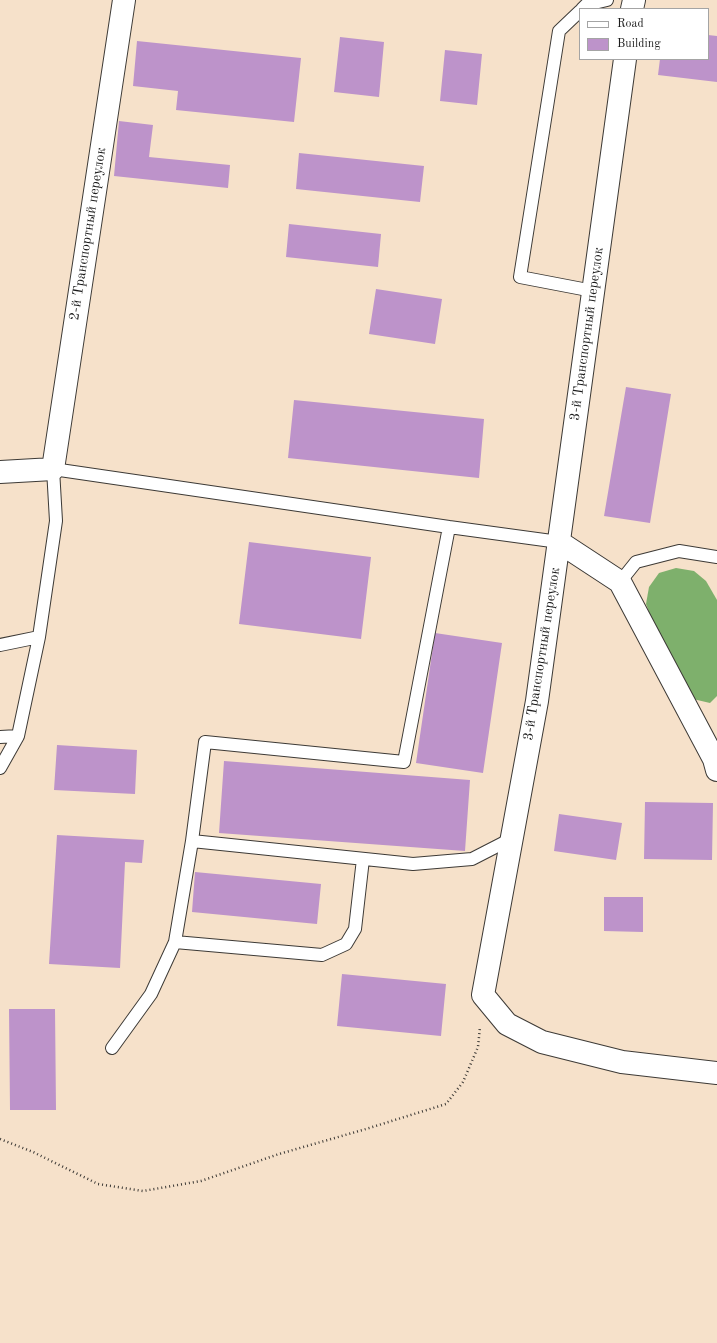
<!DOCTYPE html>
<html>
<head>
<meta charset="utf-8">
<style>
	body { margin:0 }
	#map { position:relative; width:717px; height:1343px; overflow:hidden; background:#f6e1ca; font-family:"Old Standard TT",serif }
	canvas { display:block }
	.legend { position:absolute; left:579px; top:8px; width:130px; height:52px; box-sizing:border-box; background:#fff; border:1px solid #a4a4a4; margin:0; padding:5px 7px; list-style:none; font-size:12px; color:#1c1c1c }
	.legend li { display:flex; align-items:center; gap:8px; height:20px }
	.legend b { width:20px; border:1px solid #a4a4a4 }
</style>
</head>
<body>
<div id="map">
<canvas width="717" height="1343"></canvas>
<ul class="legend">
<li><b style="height:5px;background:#fff"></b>Road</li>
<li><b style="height:11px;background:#bd93ca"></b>Building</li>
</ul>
</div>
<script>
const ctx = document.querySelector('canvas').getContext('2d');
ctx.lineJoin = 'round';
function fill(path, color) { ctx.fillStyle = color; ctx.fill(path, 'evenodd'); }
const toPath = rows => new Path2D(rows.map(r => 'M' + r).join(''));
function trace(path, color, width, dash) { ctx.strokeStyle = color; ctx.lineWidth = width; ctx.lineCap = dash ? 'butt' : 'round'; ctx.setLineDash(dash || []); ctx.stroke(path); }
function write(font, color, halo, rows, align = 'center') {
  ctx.font = font + ' "Old Standard TT",serif'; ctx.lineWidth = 3.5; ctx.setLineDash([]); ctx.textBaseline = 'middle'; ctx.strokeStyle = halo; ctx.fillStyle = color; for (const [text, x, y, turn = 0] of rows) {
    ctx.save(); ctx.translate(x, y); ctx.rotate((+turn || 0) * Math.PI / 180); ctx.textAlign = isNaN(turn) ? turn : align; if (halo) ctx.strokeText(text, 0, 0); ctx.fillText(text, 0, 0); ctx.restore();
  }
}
fill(toPath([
	[676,568,694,571,706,581,717,600,717,696,710,703,693,699,652,620,646,604,649,587,659,573]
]), '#7eb06c');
fill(toPath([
	[708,35,717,36,717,82,658,75,660,59,708,59],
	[340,37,384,42,379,97,334,92],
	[137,41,301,58,294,122,176,110,178,91,133,86],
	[445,50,482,54,477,105,440,101],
	[119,121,153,125,149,157,230,165,228,188,114,176],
	[299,153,424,166,420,202,296,189],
	[289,224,381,234,378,267,286,257],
	[376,289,442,299,435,344,369,334],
	[626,387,671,394,650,523,604,516],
	[294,400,484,419,479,478,288,458],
	[249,542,371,557,361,639,239,624],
	[435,633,502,643,483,773,416,763],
	[57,745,137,750,135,794,54,790],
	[224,761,470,780,465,851,219,833],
	[645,802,713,803,712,860,644,859],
	[559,814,622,823,616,860,554,851],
	[57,835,144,840,142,863,125,862,120,968,49,964],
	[195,872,321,884,317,924,192,912],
	[604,897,643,897,643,932,604,931],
	[342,974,446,984,441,1036,337,1026],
	[9,1009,55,1009,56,1110,10,1110]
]), '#bd93ca');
const lane = toPath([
	[582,9,586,5,607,0],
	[580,11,559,31,520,277,593,291],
	[620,582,636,562,679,551,717,557],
	[0,645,39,637],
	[0,737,18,736],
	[0,768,18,736,39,637,56,521,53,469,449,527],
	[192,841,205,742,404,762,449,527,559,542],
	[175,942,322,955,346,944,355,929,363,859],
	[112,1048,151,994,175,942,192,841,413,864,472,859,511,839]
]);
const street = toPath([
	[632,9,634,0],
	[625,59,537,701,483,995,507,1024,542,1042,622,1062,717,1073],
	[0,472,53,469,124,0],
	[559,542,620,582,714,759,717,770]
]);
trace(lane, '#3d3a36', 14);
trace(street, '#3d3a36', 24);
trace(toPath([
	[0,1139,33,1152,98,1184,143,1191,201,1181,279,1154,366,1129,446,1104,463,1082,478,1047,480,1027]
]), '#3d3a36', 2.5, [1, 3]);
trace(lane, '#fff', 12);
trace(street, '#fff', 22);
write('14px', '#1c1c1c', '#fff', [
	["2-й Транспортный переулок",88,234,-81],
	["3-й Транспортный переулок",587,334,-82],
	["3-й Транспортный переулок",542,654,-81]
]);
</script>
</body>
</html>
